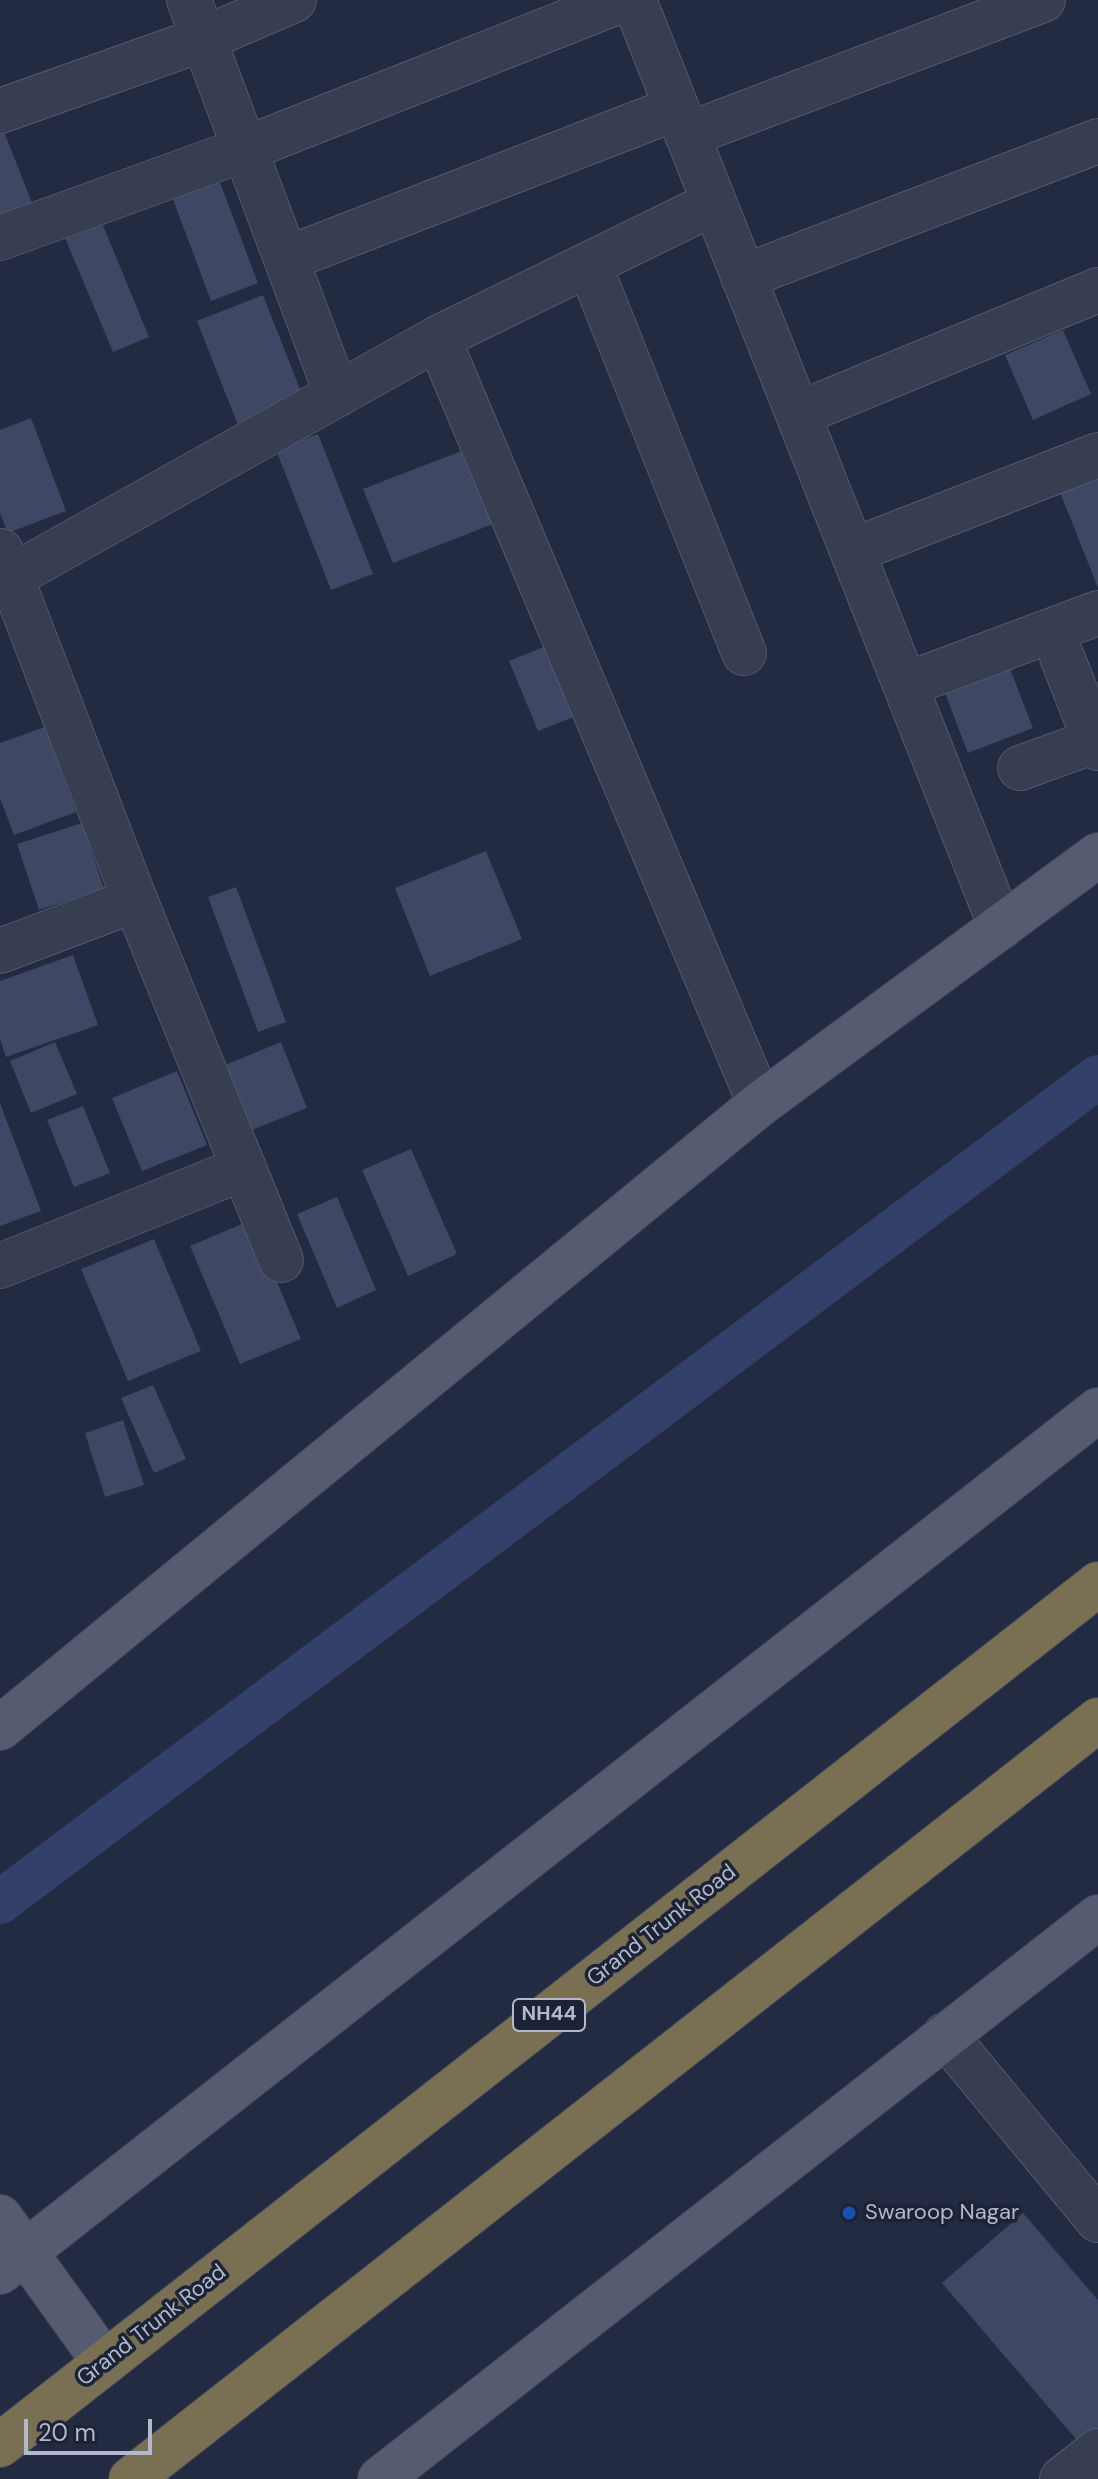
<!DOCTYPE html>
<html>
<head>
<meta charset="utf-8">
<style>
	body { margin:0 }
	#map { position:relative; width:1098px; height:2479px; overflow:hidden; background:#222b42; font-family:"DM Sans",sans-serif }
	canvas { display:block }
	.scale { position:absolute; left:24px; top:2419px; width:128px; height:36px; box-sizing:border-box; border:4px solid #b3b9cc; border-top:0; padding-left:10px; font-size:24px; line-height:28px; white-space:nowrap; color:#b3b9cc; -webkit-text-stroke:6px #1c2337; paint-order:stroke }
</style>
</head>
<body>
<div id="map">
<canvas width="1098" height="2479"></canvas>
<div class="scale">20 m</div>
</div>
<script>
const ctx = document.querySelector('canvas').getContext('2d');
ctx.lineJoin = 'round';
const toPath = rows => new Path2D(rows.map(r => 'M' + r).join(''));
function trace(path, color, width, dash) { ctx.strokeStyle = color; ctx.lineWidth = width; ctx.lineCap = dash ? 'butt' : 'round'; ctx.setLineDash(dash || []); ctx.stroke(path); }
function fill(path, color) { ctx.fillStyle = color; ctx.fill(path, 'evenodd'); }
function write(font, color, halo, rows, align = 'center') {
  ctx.font = font + ' "DM Sans",sans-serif'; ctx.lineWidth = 7; ctx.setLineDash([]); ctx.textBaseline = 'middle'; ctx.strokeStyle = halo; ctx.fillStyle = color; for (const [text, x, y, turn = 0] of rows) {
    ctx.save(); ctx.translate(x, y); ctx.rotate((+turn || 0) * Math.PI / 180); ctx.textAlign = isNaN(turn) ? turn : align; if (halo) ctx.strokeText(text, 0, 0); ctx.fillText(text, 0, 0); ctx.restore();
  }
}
trace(toPath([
	[0,1902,1098,1077]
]), '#334069', 44);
fill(toPath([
	[3,129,34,208,0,222,0,130],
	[219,180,258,283,211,301,172,197],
	[102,223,149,337,113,352,65,238],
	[263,295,307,407,241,433,197,321],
	[1063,330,1091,394,1033,420,1005,355],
	[31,418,66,511,8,533,0,513,0,430],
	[318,434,373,574,331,590,276,450],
	[469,448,498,522,393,563,363,489],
	[1098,460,1098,588,1054,477],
	[553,643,581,714,538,731,509,661],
	[1006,658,1033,728,968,753,941,683],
	[45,727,76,812,14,835,0,798,0,743],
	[82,823,104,889,39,910,17,844],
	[486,851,522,939,430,976,395,888],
	[236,887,286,1022,258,1032,208,897],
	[73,955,98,1025,6,1057,0,1039,0,981],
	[55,1042,77,1094,31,1113,10,1061],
	[281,1042,307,1108,244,1133,218,1068],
	[177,1071,207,1145,142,1171,112,1098],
	[0,1103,41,1211,0,1226],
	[83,1106,110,1173,74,1187,47,1120],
	[411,1149,457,1254,408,1276,362,1170],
	[337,1197,376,1290,337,1308,297,1214],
	[251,1220,301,1339,240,1364,190,1246],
	[154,1239,201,1351,128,1381,81,1269],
	[153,1385,186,1459,154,1473,121,1398],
	[123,1420,144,1485,105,1497,85,1433],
	[1023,2213,1098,2300,1098,2442,1087,2452,942,2283]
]), '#3e4763');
const minor = toPath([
	[189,0,337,395],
	[634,0,1001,927],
	[0,111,203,39,294,0],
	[687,135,1043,0],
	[0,238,245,149,622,0],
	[286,259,677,108],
	[589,264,744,653],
	[743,277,1098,141],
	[438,338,760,1104],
	[798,414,1098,290],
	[1,551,135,900,281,1260],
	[852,551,1098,455],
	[0,583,438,338,714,203],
	[1062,657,1098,748],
	[905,685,1098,613],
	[1020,768,1095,741],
	[0,951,135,900],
	[0,1266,244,1168],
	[945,2035,1098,2220],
	[1062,2479,1098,2451]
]);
const major = toPath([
	[0,1728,760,1104,1098,855],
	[0,2217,105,2363],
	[0,2272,1098,1410],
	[380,2479,1098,1917]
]);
const highway = toPath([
	[0,2445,1098,1584],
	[131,2479,1098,1720]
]);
trace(minor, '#52596c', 46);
trace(major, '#40475b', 46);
trace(highway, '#3f4659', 46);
trace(minor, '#373e52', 44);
trace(major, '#555c72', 44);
trace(highway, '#797053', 44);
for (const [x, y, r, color] of [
	[849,2213,8,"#1a4fb4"]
]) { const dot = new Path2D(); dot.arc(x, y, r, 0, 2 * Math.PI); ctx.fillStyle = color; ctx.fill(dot); trace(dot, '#1c2337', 3); }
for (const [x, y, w] of [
	[549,2015,72]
]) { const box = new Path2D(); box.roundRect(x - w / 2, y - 16, w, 32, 6); ctx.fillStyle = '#1c2337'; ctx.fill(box); trace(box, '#b3b9cc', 2); }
write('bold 20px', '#b3b9cc', null, [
	["NH44",549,2015]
]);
write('22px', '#b3b9cc', '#1c2337', [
	["Grand Trunk Road",662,1926,-38],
	["Grand Trunk Road",152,2326,-38]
]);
write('22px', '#b3b9cc', '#1c2337', [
	["Swaroop Nagar",865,2213]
], 'left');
</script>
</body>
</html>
